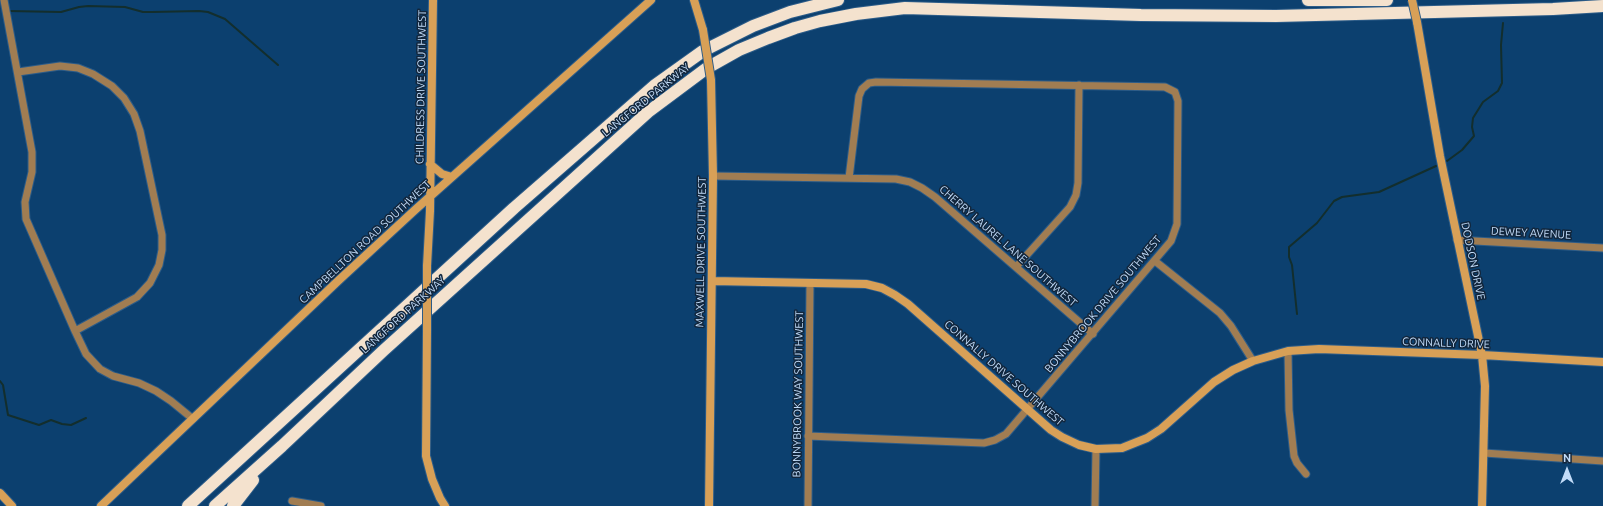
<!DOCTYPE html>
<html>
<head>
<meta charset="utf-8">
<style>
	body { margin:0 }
	#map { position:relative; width:1603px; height:506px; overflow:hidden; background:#0c406f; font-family:Ubuntu,sans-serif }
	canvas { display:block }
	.north { position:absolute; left:1547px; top:450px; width:40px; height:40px; -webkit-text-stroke:3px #12263c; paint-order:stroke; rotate:0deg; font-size:11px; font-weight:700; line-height:16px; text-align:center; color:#c1dbf8 }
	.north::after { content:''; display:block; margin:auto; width:14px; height:18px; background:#c1dbf8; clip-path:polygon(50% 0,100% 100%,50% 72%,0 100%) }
</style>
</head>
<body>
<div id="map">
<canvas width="1603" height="506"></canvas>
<div class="north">N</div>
</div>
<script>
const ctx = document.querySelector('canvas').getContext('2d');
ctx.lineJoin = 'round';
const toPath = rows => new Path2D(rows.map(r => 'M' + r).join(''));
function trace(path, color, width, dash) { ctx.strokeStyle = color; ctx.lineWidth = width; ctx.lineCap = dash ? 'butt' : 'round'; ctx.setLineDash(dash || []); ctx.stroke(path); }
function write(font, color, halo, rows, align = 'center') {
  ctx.font = font + ' Ubuntu,sans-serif'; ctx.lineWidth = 3; ctx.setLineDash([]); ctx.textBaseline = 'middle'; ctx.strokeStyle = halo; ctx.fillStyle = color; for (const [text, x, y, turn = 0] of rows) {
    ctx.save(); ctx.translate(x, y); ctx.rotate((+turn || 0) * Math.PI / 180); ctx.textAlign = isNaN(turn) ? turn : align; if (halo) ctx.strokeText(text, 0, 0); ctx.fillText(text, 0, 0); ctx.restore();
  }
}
trace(toPath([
	[8,11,61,12,79,7,88,6,125,7,143,12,152,12,199,11,208,12,225,19,278,65],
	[1447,161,1462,150,1474,136,1472,127,1473,118,1483,102,1498,91,1502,83,1501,45,1503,23],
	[1297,314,1292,265,1289,257,1289,247,1317,223,1334,201,1342,197,1379,192,1436,166],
	[0,381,3,385,8,415,39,425,51,420,62,424,71,425,86,418]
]), '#132e2d', 2);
const street = toPath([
	[4,0,32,152,32,172,25,202,26,219,75,331,86,354,100,369,113,376,139,383,156,391,171,401,193,419],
	[18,72,60,66,78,68,93,74,112,86,124,98,134,114,140,131,162,235,162,250,159,265,150,283,137,297,75,331],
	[713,176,896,179,910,182,922,188,935,197,1093,334],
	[1457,240,1603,248],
	[1155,261,1220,313,1231,326,1253,361],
	[1016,267,1070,207,1076,195,1078,183,1079,85],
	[1288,351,1289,410,1294,456,1297,463,1306,474],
	[808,436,984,443,995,440,1006,434,1171,241,1177,224,1178,101,1175,92,1165,87,876,82,869,83,862,89,859,96,849,178],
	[1484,453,1603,461],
	[292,501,321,506],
	[808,506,810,283],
	[1095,506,1096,449]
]);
const secondary = toPath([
	[694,0,703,30],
	[1417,22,1440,156,1482,355,1485,386,1482,506],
	[430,164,442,174,452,177],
	[427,266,430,211,433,0],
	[712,281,866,284,882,288,895,295,908,304,1051,430,1062,437,1079,445,1096,449,1122,448,1147,438,1161,429,1214,382,1233,370,1253,361,1288,351,1319,349,1482,355,1603,362],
	[427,331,426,456,432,479,440,498,445,506],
	[0,493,12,506],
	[101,506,339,280,416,209,651,0],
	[709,506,713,176,711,80]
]);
const highway = toPath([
	[1308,0,1387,0],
	[188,506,514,208,654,86,703,51,753,26,790,12,838,0],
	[215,506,282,446,384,350,648,112,707,68,739,50,768,38,795,28,820,21,856,14,905,8,1141,15,1276,16,1553,9,1603,6],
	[233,506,253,480]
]);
trace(street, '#2d5c88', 9);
trace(secondary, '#2d5c88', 10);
trace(highway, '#2d5c88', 14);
trace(street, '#a17d52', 7);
trace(secondary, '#d8a057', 8);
trace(highway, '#f4e2ce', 12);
const secondaryBridge = toPath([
	[1412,0,1417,22],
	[703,30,711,80],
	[427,331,427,266]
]);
trace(secondaryBridge, '#2d5c88', 10, []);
trace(secondaryBridge, '#d8a057', 8);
write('11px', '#c1dbf8', '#12263c', [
	["CHILDRESS DRIVE SOUTHWEST",421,87,-89],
	["LANGFORD PARKWAY",646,100,-39],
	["DEWEY AVENUE",1531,233,3],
	["CAMPBELLTON ROAD SOUTHWEST",365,242,-43],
	["CHERRY LAUREL LANE SOUTHWEST",1008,246,41],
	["MAXWELL DRIVE SOUTHWEST",701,252,-89],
	["DODSON DRIVE",1473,261,78],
	["BONNYBROOK DRIVE SOUTHWEST",1103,304,-50],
	["LANGFORD PARKWAY",403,315,-42],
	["CONNALLY DRIVE",1446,343,2],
	["CONNALLY DRIVE SOUTHWEST",1004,373,41],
	["BONNYBROOK WAY SOUTHWEST",798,394,-89]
]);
</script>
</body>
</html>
